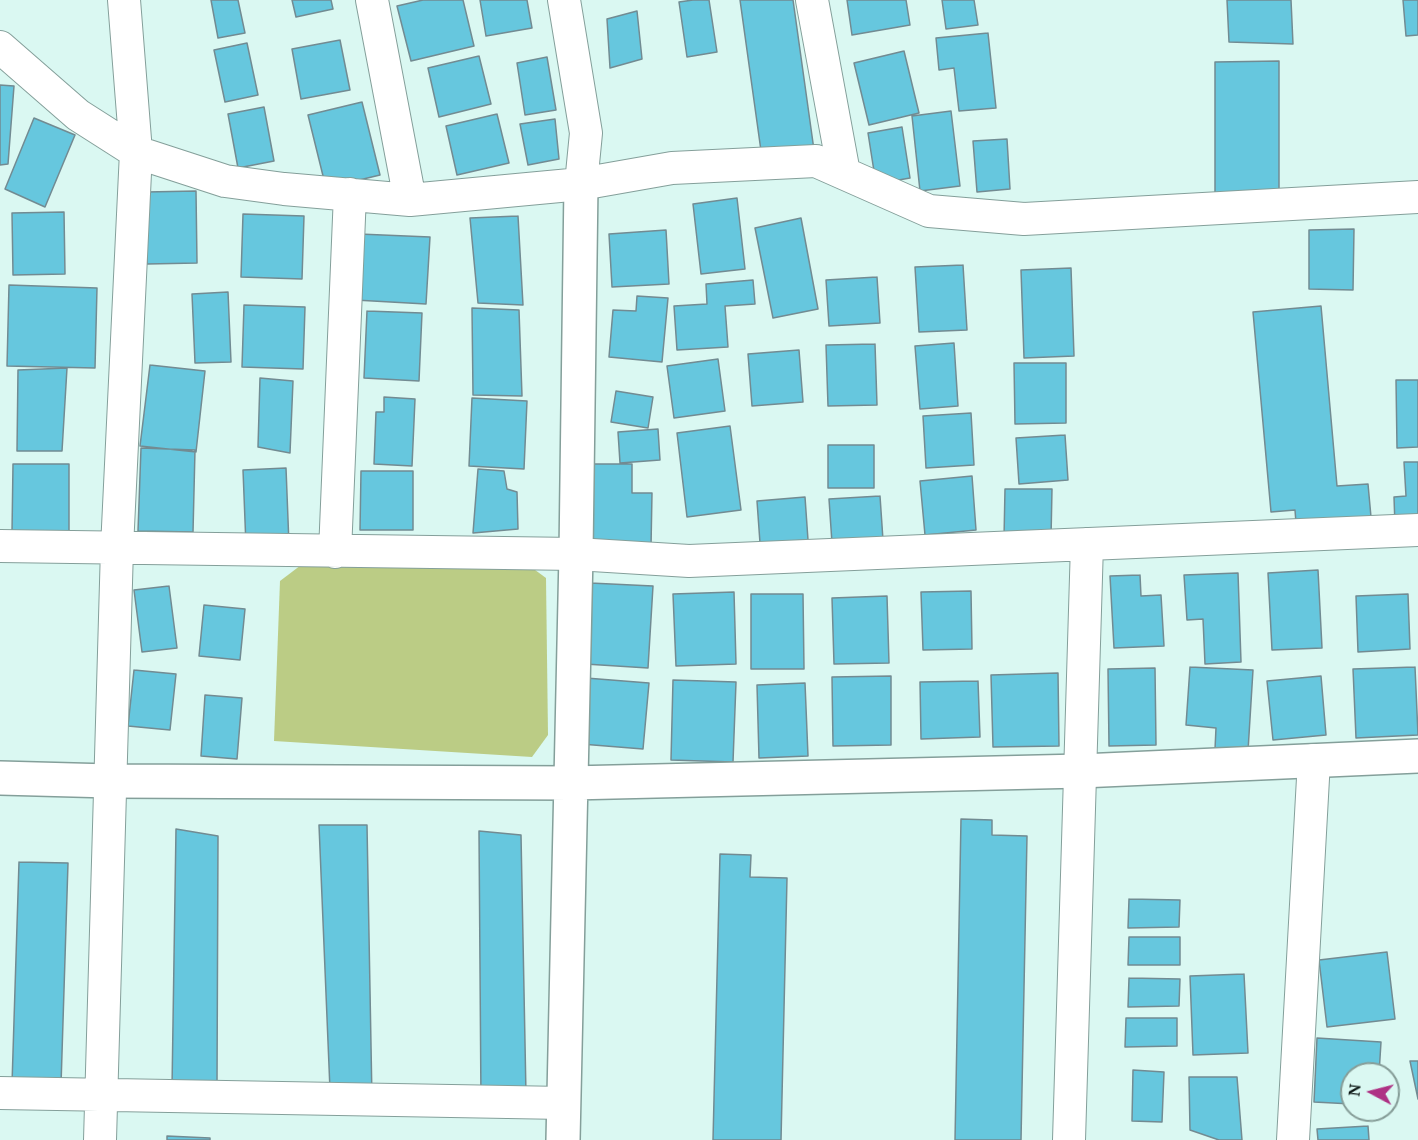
<!DOCTYPE html>
<html>
<head>
<meta charset="utf-8">
<style>
	body { margin:0 }
	#map { position:relative; width:1418px; height:1140px; overflow:hidden; background:#daf8f2; font-family:"PT Serif",serif }
	canvas { display:block }
	.north { position:absolute; left:1340px; top:1062px; width:60px; height:60px; box-sizing:border-box; background:#daf8f2; border:2px solid #869d98; border-radius:50%; rotate:277deg; font-size:16px; font-weight:700; line-height:24px; text-align:center; color:#091412 }
	.north::after { content:''; display:block; margin:auto; width:21px; height:27px; background:#ae3284; clip-path:polygon(50% 0,100% 100%,50% 72%,0 100%) }
</style>
</head>
<body>
<div id="map">
<canvas width="1418" height="1140"></canvas>
<div class="north">N</div>
</div>
<script>
const ctx = document.querySelector('canvas').getContext('2d');
ctx.lineJoin = 'round';
function fill(path, color) { ctx.fillStyle = color; ctx.fill(path, 'evenodd'); }
const toPath = rows => new Path2D(rows.map(r => 'M' + r).join(''));
function trace(path, color, width, dash) { ctx.strokeStyle = color; ctx.lineWidth = width; ctx.lineCap = dash ? 'butt' : 'round'; ctx.setLineDash(dash || []); ctx.stroke(path); }
fill(toPath([
	[309,559,531,567,546,578,548,735,532,757,274,741,280,581]
]), '#bbcc85');
const building = toPath([
	[211,0,238,0,245,33,218,38,211,0],
	[292,0,331,0,333,9,296,17,292,0],
	[423,0,463,0,474,46,411,61,397,6,423,0],
	[480,0,527,0,532,28,486,36,480,0],
	[693,0,709,0,717,52,687,57,679,2,693,0],
	[740,0,793,0,814,150,762,158,740,0],
	[847,0,906,0,910,25,852,35,847,0],
	[942,0,974,0,978,25,946,29,942,0],
	[1227,0,1291,0,1293,44,1229,42,1227,0],
	[1403,0,1418,0,1418,35,1406,36,1403,0],
	[637,11,642,59,610,68,607,19,637,11],
	[988,33,996,108,959,111,954,68,939,70,936,38,988,33],
	[340,40,350,90,301,99,292,49,340,40],
	[247,43,258,95,225,102,214,50,247,43],
	[904,51,919,113,869,125,854,63,904,51],
	[479,56,491,104,439,117,428,68,479,56],
	[547,57,556,110,525,115,517,63,547,57],
	[1279,61,1279,193,1215,193,1215,62,1279,61],
	[0,85,14,86,8,164,0,165,0,85],
	[362,102,380,175,326,188,308,115,362,102],
	[264,107,274,161,238,168,228,114,264,107],
	[951,111,960,186,920,191,912,116,951,111],
	[497,114,509,163,457,175,446,126,497,114],
	[34,118,75,135,45,207,5,189,34,118],
	[555,119,559,159,528,165,520,124,555,119],
	[902,127,910,178,876,184,868,133,902,127],
	[1007,139,1010,189,977,192,973,141,1007,139],
	[196,191,197,263,147,264,146,192,196,191],
	[737,198,745,269,701,274,693,204,737,198],
	[64,212,65,274,13,275,12,213,64,212],
	[243,214,304,216,302,279,241,277,243,214],
	[518,216,523,305,478,303,470,218,518,216],
	[801,218,818,309,773,318,755,228,801,218],
	[1354,229,1353,290,1309,289,1309,230,1354,229],
	[666,230,669,284,612,287,609,234,666,230],
	[359,234,430,237,426,304,355,300,359,234],
	[963,265,967,330,919,332,915,267,963,265],
	[1071,268,1074,356,1024,358,1021,270,1071,268],
	[877,277,880,323,829,326,826,280,877,277],
	[753,280,755,304,725,306,728,347,677,350,674,306,707,304,706,284,753,280],
	[9,285,97,288,95,368,7,366,9,285],
	[228,292,231,362,195,363,192,294,228,292],
	[637,296,668,298,662,362,609,357,613,310,636,311,637,296],
	[244,305,305,307,303,369,242,367,244,305],
	[1321,306,1337,486,1368,484,1371,517,1296,523,1295,510,1271,512,1253,312,1321,306],
	[472,308,519,310,522,396,473,395,472,308],
	[367,311,422,313,419,381,364,378,367,311],
	[954,343,958,406,920,409,915,346,954,343],
	[875,344,877,405,828,406,826,345,875,344],
	[799,350,803,402,752,406,748,354,799,350],
	[718,359,725,411,674,418,667,366,718,359],
	[1014,363,1066,363,1066,423,1015,424,1014,363],
	[150,365,205,371,196,452,140,446,150,365],
	[67,368,62,451,17,451,18,370,67,368],
	[260,378,293,381,290,453,258,447,260,378],
	[1396,380,1418,380,1418,447,1397,448,1396,380],
	[616,391,653,397,648,428,611,422,616,391],
	[384,397,415,399,412,466,374,464,376,412,384,412,384,397],
	[472,398,527,401,524,469,469,466,472,398],
	[971,413,974,465,926,468,923,416,971,413],
	[730,426,741,510,687,517,677,433,730,426],
	[658,429,660,460,620,463,618,432,658,429],
	[1065,435,1068,480,1019,484,1016,438,1065,435],
	[828,445,874,445,874,488,828,488,828,445],
	[141,448,195,450,193,532,138,531,141,448],
	[1404,462,1418,462,1418,525,1395,526,1394,497,1406,496,1404,462],
	[13,464,69,464,69,532,12,532,13,464],
	[587,464,632,464,632,493,652,493,651,547,586,546,587,464],
	[286,468,289,545,246,546,243,470,286,468],
	[478,469,504,471,507,489,517,492,518,529,473,533,478,469],
	[361,471,413,471,413,530,360,530,361,471],
	[972,476,976,530,925,535,920,481,972,476],
	[1005,489,1052,489,1051,538,1004,538,1005,489],
	[880,496,883,540,832,543,829,499,880,496],
	[805,497,808,540,760,543,757,501,805,497],
	[1318,570,1322,648,1272,650,1268,573,1318,570],
	[1238,573,1241,662,1205,664,1203,619,1187,620,1184,575,1238,573],
	[1140,575,1141,596,1161,595,1164,646,1114,648,1110,576,1140,575],
	[590,583,653,586,648,668,585,664,590,583],
	[169,586,177,648,142,652,134,590,169,586],
	[971,591,972,649,923,650,921,592,971,591],
	[734,592,736,664,676,666,673,594,734,592],
	[751,594,803,594,804,669,751,669,751,594],
	[1408,594,1410,649,1358,652,1356,596,1408,594],
	[887,596,889,663,834,664,832,598,887,596],
	[204,605,245,609,240,660,199,656,204,605],
	[1190,667,1253,670,1248,751,1215,749,1216,728,1186,725,1190,667],
	[1415,667,1418,735,1356,738,1353,669,1415,667],
	[1155,668,1156,745,1109,746,1108,669,1155,668],
	[134,670,176,674,170,730,128,726,134,670],
	[1058,673,1059,746,993,747,991,675,1058,673],
	[891,676,891,745,833,746,832,677,891,676],
	[1321,676,1326,735,1273,740,1267,681,1321,676],
	[586,678,649,683,643,749,581,744,586,678],
	[673,680,736,682,733,762,671,760,673,680],
	[978,681,980,737,921,739,920,682,978,681],
	[805,683,808,756,759,758,757,685,805,683],
	[205,695,242,698,237,759,201,756,205,695],
	[961,819,992,820,992,835,1027,836,1021,1140,955,1140,961,819],
	[319,825,367,825,372,1100,330,1090,319,825],
	[176,829,218,836,217,1086,172,1088,176,829],
	[479,831,521,835,526,1095,481,1102,479,831],
	[720,854,751,855,750,877,787,878,781,1140,713,1140,720,854],
	[19,862,68,863,61,1085,12,1084,19,862],
	[1129,899,1180,900,1179,927,1128,928,1129,899],
	[1129,937,1180,937,1180,965,1128,965,1129,937],
	[1387,952,1395,1019,1327,1027,1319,960,1387,952],
	[1244,974,1248,1053,1193,1055,1190,976,1244,974],
	[1129,978,1180,979,1179,1006,1128,1007,1129,978],
	[1126,1018,1177,1018,1177,1046,1125,1047,1126,1018],
	[1317,1038,1381,1042,1379,1074,1352,1074,1352,1104,1314,1102,1317,1038],
	[1410,1061,1418,1061,1418,1099,1410,1061],
	[1133,1070,1164,1072,1162,1122,1132,1121,1133,1070],
	[1189,1077,1237,1077,1242,1140,1219,1140,1190,1130,1189,1077],
	[1368,1126,1369,1140,1318,1140,1317,1129,1368,1126],
	[167,1136,210,1138,210,1140,167,1140,167,1136]
]);
fill(building, '#66c7de');
trace(building, '#728b92', 1.5);
const minor = toPath([
	[372,0,410,200],
	[564,0,586,133,581,184],
	[812,0,844,173],
	[0,47,78,115,136,152,225,181,284,189,410,200,581,184,672,168,816,161,929,211,1024,219,1418,197],
	[0,546,576,554,689,561,1418,530],
	[335,552,350,194],
	[0,1093,564,1103],
	[100,1140,117,548,136,152,124,0],
	[1069,1140,1087,544],
	[1293,1140,1314,760]
]);
const tertiary = toPath([
	[0,778,110,781,571,783,1081,771,1418,756],
	[563,1140,576,554,581,184]
]);
trace(minor, '#849f9a', 34);
trace(tertiary, '#849f9a', 36);
trace(minor, '#fff', 32);
trace(tertiary, '#fff', 33);
</script>
</body>
</html>
